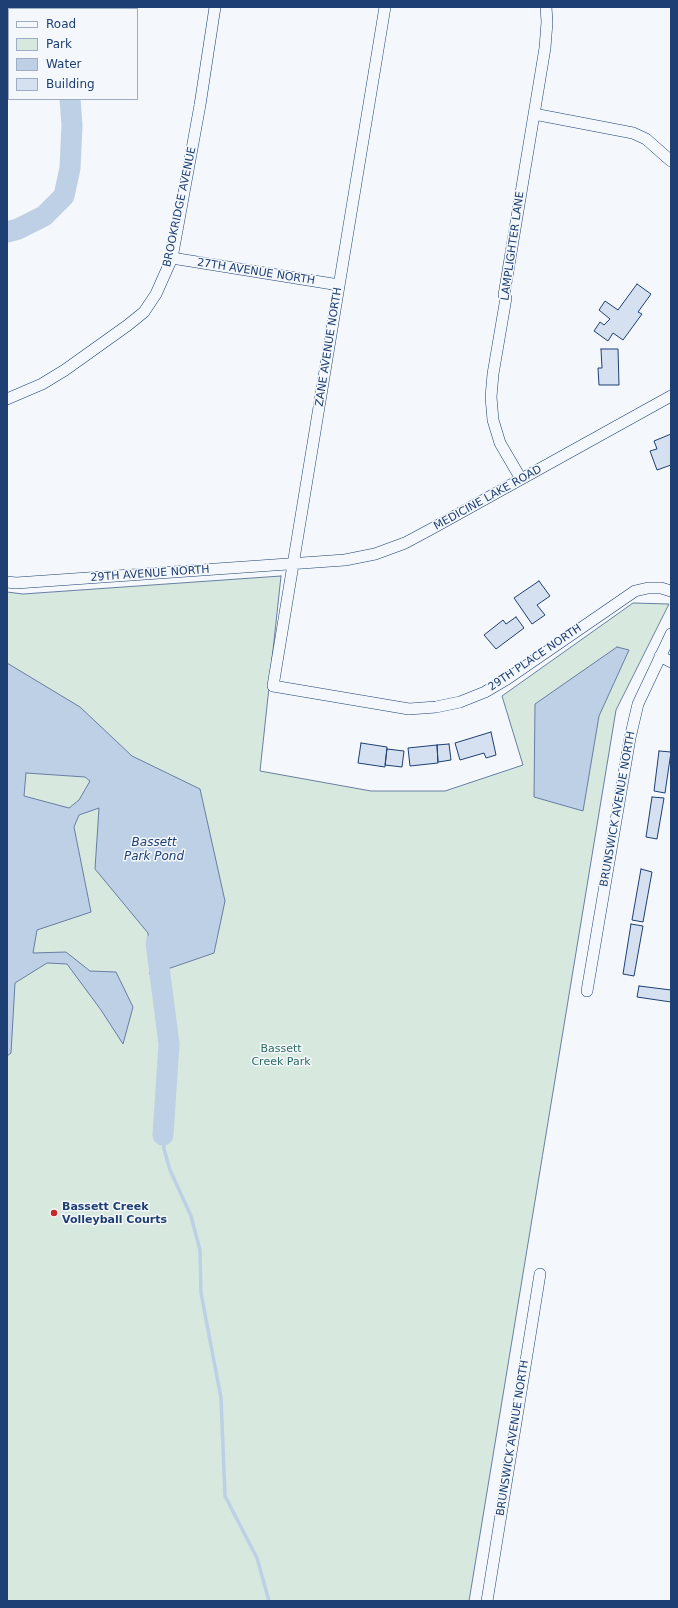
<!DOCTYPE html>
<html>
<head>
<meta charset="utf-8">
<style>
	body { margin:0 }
	#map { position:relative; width:678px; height:1608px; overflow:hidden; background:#f4f7fb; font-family:"DejaVu Sans",sans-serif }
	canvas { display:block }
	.frame { position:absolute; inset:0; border:8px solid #1d3f73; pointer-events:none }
	.legend { position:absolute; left:8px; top:8px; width:130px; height:92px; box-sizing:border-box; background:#f4f7fb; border:1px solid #9eadc5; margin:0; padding:5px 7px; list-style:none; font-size:12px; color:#1d3f73 }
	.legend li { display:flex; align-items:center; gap:8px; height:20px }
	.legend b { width:20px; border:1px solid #9eadc5 }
</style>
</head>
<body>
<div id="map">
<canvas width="678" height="1608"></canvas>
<div class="frame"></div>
<ul class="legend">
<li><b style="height:5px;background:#f4f7fb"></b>Road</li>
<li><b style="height:11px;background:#d7e8df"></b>Park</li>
<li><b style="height:11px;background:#bed0e5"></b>Water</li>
<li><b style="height:11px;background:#d5e0f0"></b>Building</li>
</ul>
</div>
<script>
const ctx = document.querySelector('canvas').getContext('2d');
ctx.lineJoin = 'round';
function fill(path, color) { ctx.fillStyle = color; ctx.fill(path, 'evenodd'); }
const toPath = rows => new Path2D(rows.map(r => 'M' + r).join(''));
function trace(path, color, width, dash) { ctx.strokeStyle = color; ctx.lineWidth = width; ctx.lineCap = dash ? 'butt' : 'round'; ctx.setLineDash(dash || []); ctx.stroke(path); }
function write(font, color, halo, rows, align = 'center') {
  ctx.font = font + ' "DejaVu Sans",sans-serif'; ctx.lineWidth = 3; ctx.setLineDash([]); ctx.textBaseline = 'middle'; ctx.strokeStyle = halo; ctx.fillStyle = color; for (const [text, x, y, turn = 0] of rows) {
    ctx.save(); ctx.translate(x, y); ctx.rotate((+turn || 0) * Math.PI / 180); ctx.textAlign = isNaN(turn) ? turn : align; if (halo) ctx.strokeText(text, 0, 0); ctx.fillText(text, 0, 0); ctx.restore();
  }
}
const green = toPath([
	[281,576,260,771,371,791,445,791,523,765,502,696,633,603,669,604,616,710,469,1601,7,1601,7,592,23,594,281,576]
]);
fill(green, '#d7e8df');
trace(green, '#687fa3', 1);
const water = toPath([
	[617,647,629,650,599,716,583,811,534,797,535,704,617,647],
	[7,663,80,707,132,756,200,789,225,901,214,953,150,975,148,933,95,869,99,808,79,815,74,827,91,912,37,930,33,953,66,952,90,971,116,972,133,1007,123,1044,101,1010,67,964,47,963,15,983,11,1053,7,1056,7,663],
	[26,773,85,777,90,781,79,800,69,808,24,796,26,773]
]);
fill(water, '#bed0e5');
trace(water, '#687fa3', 1);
trace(toPath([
	[163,1135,164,1149,170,1170,191,1216,200,1250,201,1293,221,1398,225,1496,257,1558,269,1601]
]), '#bed0e5', 3.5);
trace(toPath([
	[45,7,51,9],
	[7,232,18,229,44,216,64,196,70,168,72,125,70,99],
	[156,943,169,1044,163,1135]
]), '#bed0e5', 21);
const building = toPath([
	[637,284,651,294,638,312,642,314,623,340,613,333,608,341,594,331,600,322,604,325,610,319,599,310,605,301,618,310,637,284],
	[601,349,618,349,619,385,599,385,598,368,602,368,601,349],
	[671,434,671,465,657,470,650,451,657,449,654,441,671,434],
	[539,581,550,596,537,605,545,615,532,624,514,598,539,581],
	[516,617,524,628,496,649,484,635,503,620,506,624,516,617],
	[491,732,496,755,486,758,484,753,460,760,455,743,491,732],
	[361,743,387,747,385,767,358,763,361,743],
	[449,744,451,760,438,762,437,745,449,744],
	[437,745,438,763,410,766,408,748,437,745],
	[387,749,404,751,402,767,385,765,387,749],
	[659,751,671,752,665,793,654,791,659,751],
	[652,797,664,798,657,839,646,837,652,797],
	[641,869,652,872,643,922,632,920,641,869],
	[631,924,643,926,634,976,623,974,631,924],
	[639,986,671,990,671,1002,637,997,639,986]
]);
fill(building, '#d5e0f0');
trace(building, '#1d3f73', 1);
const minor = toPath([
	[385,7,273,686,409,709,436,707,460,702,485,692,507,679,635,591,648,588,661,588,671,591],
	[534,114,633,133,646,139,671,161],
	[172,258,339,285],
	[7,399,42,384,65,370,128,325,144,312,156,294,172,258,200,105,215,7],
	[521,479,500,443,493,420,491,397,493,374,506,298,504,295,545,48,547,22,546,7],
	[7,582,16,583,345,560,375,554,405,543,433,528,671,396],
	[660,656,671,662],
	[587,991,630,738,638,704,671,634],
	[487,1601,540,1274]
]);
trace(minor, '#1d3f73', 12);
trace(minor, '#f4f7fb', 11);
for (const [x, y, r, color] of [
	[54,1213,4,"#c62828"]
]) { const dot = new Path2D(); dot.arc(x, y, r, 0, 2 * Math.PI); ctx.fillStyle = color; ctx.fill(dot); trace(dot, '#f4f7fb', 1.5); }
write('11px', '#1d3f73', '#f4f7fb', [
	["BROOKRIDGE AVENUE",180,207,-78],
	["LAMPLIGHTER LANE",513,246,-82],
	["27TH AVENUE NORTH",256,272,9],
	["ZANE AVENUE NORTH",329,347,-81],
	["MEDICINE LAKE ROAD",488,498,-29],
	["29TH AVENUE NORTH",150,574,-4],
	["29TH PLACE NORTH",535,658,-34],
	["BRUNSWICK AVENUE NORTH",618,809,-80],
	["BRUNSWICK AVENUE NORTH",513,1438,-81]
]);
write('11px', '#2c6c60', '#f4f7fb', [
	["Bassett",281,1049],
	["Creek Park",281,1062]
]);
write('bold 11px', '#1d3f73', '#f4f7fb', [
	["Bassett Creek",62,1207],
	["Volleyball Courts",62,1220]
], 'left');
write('italic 12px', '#1d3f73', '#f4f7fb', [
	["Bassett",154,843],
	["Park Pond",154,857]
]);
</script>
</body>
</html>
